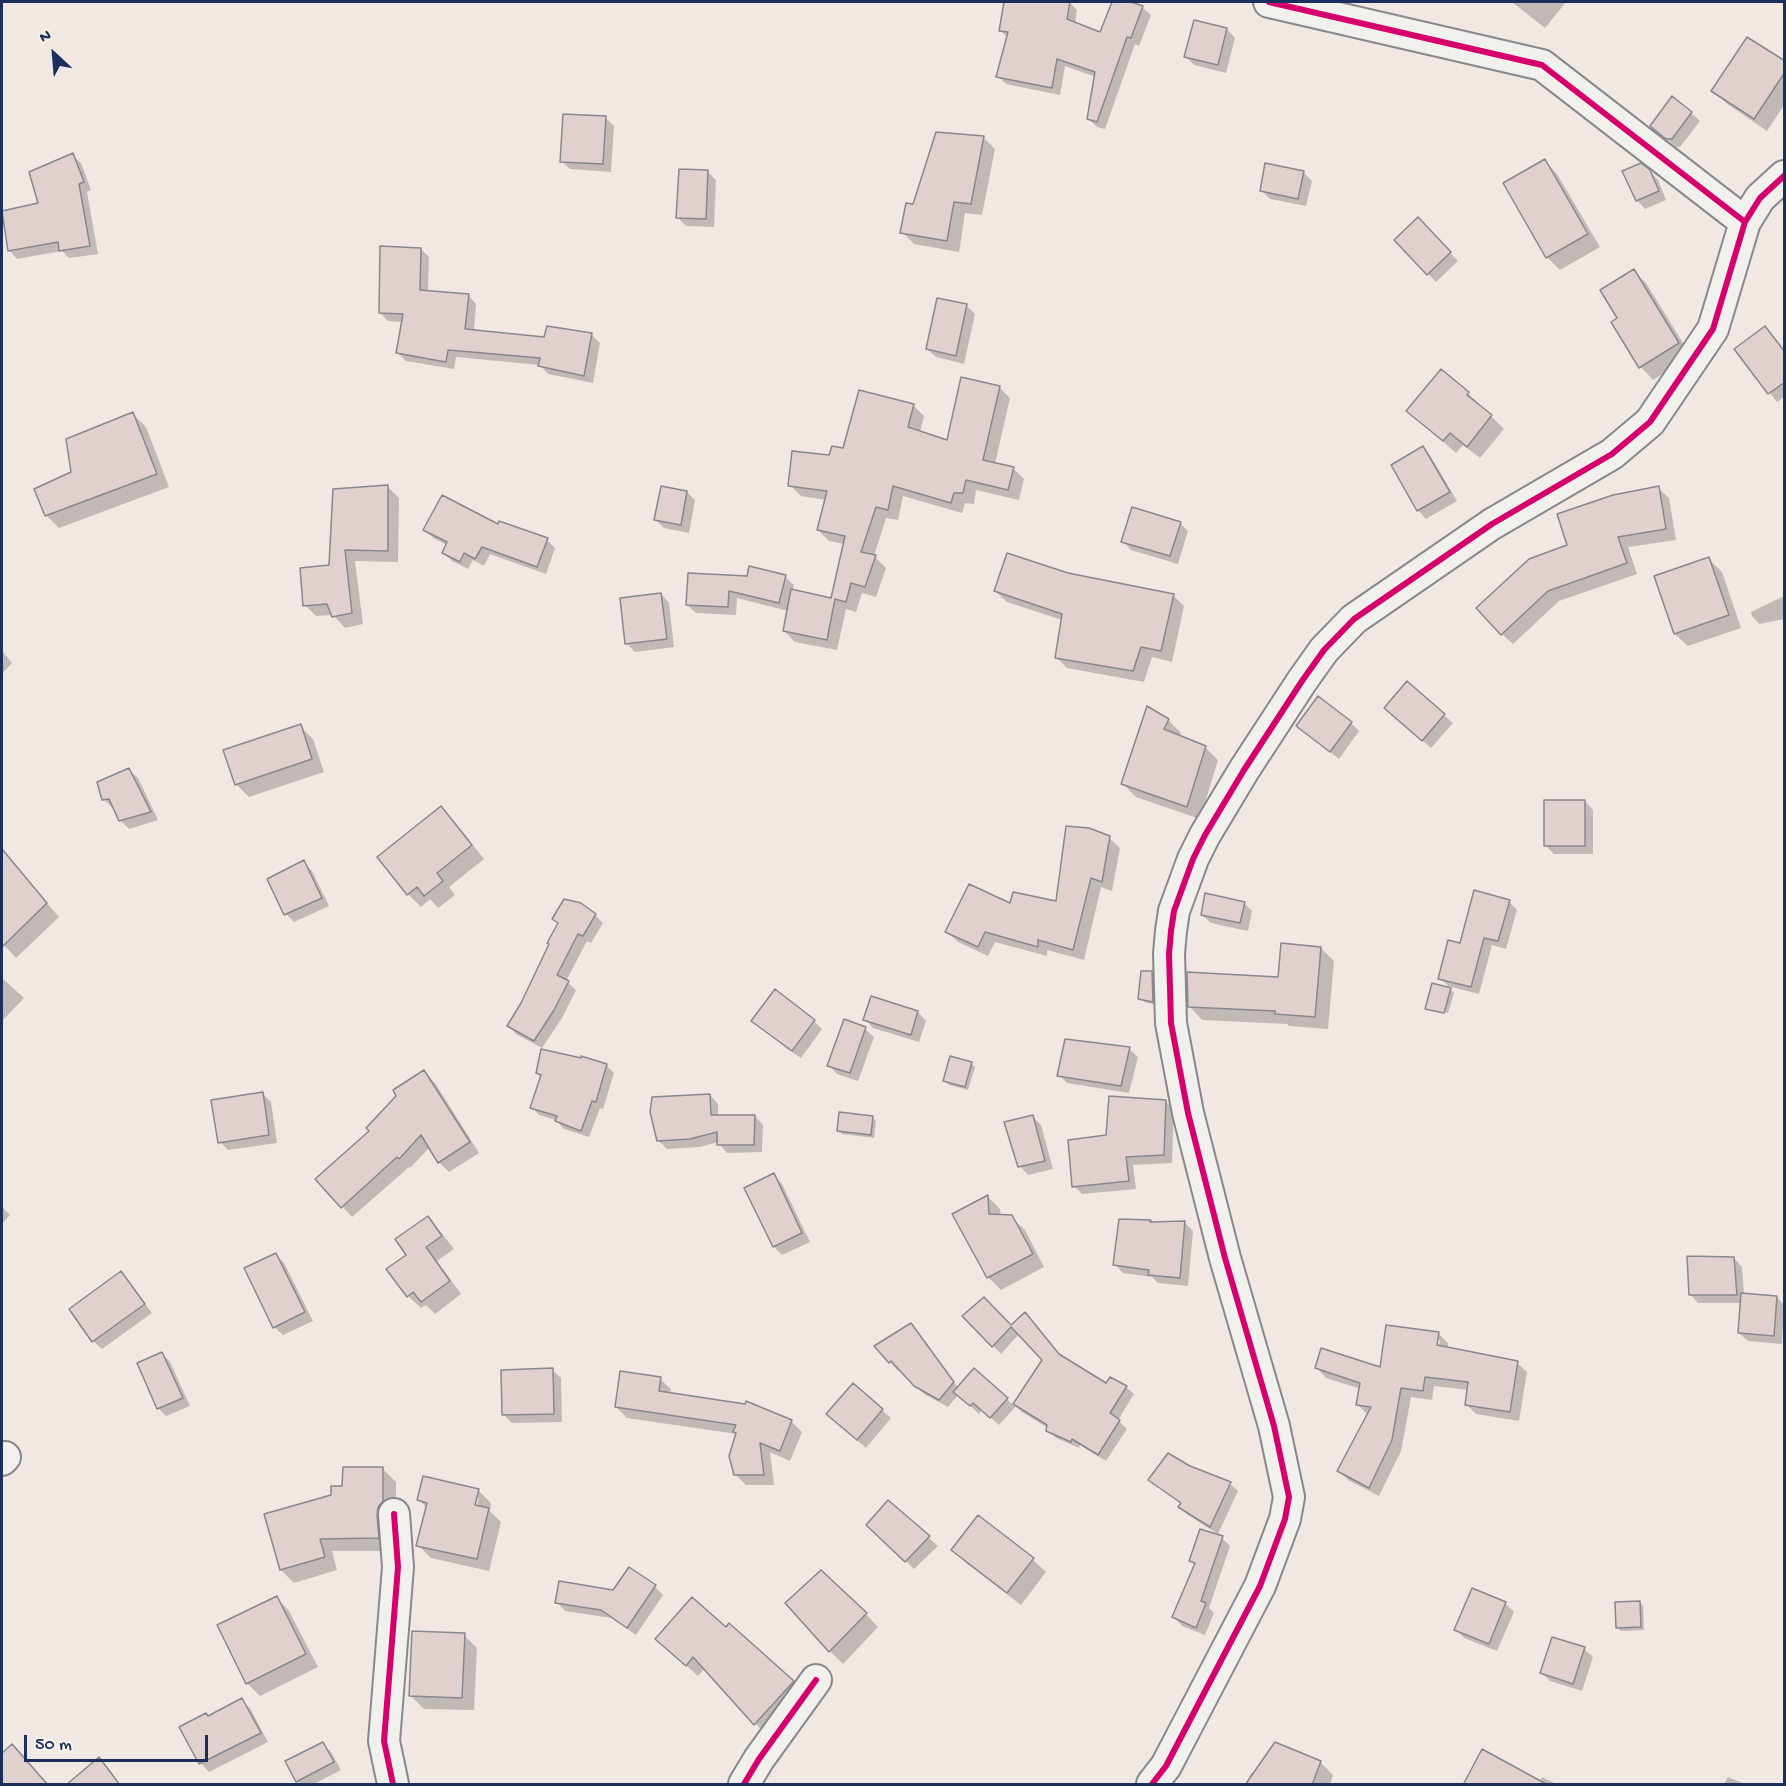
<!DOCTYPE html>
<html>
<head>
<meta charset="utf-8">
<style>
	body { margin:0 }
	#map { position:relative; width:1786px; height:1786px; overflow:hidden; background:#f1e8e3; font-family:"Gochi Hand",sans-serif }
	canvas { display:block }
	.frame { position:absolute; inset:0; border:3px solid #1b2f5e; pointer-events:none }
	.north { position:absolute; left:24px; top:24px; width:60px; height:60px; -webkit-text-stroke:4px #f7f3e8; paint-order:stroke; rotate:334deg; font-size:16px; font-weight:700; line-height:24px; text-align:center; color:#1b2f5e }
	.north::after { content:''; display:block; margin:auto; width:21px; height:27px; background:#1b2f5e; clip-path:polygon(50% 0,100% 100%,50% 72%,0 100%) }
	.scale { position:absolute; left:24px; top:1735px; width:184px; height:27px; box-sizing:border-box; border:3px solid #1b2f5e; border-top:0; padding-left:8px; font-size:18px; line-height:21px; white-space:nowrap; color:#1b2f5e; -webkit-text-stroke:4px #f7f3e8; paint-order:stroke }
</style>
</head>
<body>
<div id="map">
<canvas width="1786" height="1786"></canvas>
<div class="frame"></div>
<div class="north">N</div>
<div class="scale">50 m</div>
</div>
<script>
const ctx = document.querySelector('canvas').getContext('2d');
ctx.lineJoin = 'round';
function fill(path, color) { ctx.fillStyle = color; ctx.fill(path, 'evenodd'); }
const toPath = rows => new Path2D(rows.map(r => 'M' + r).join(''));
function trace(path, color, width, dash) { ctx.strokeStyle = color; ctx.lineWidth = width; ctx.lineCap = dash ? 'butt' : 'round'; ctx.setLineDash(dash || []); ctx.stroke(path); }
fill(toPath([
	[1018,2,1069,2,1077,10,1075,24,1101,34,1113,2,1127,2,1142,7,1151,15,1139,46,1135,44,1105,129,1097,127,1089,119,1096,77,1065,66,1060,95,1006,84,998,76,1008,38,1001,31],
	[1512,2,1566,2,1545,28],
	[1227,29,1235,38,1226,73,1194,65,1186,57],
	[1784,63,1784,105,1767,131,1726,103,1713,90],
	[1691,113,1700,121,1680,147,1676,147,1652,126],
	[605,117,614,126,611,172,570,169,561,161],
	[938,133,984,138,995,149,982,215,965,213,959,252,914,244,902,232,915,206],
	[72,155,81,163,91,190,87,192,98,254,69,258,62,251,17,259,9,250],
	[1545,161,1557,174,1600,247,1560,270,1547,257],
	[1649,171,1658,180,1666,200,1645,209,1637,200],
	[708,172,716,180,714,227,686,226,677,217],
	[1303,172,1312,181,1306,206,1270,199,1262,191],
	[1418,219,1458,261,1436,282,1396,240],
	[421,249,429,257,428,292,468,295,476,304,474,331,546,339,591,334,600,343,593,383,548,374,540,365,456,357,454,369,406,361,398,353,403,322,388,321,380,313],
	[1633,271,1646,283,1691,356,1653,380,1641,367,1619,319],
	[938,300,967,306,975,314,964,364,936,357,927,349],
	[1736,349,1784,352,1784,397,1777,402],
	[1441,371,1468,393,1504,429,1480,458,1463,445,1456,453,1408,411],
	[999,387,1010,398,995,464,1013,468,1024,479,1019,500,976,490,974,504,965,503,962,513,903,496,898,520,886,518,874,556,886,568,876,597,862,593,856,612,846,609,837,650,795,642,784,631,788,611,737,598,736,615,696,613,687,605,748,578,785,577,794,585,792,591,832,599,845,544,829,541,818,530,826,500,801,496,790,485,830,457,844,450,913,405,924,416,920,432,948,442],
	[133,414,146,427,169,487,59,528,46,515,73,472],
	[1423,448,1431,457,1457,501,1426,519,1418,510],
	[388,487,399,498,398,562,355,561,363,624,345,628,333,615,316,616,305,605],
	[1658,488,1669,498,1676,540,1628,547,1637,574,1559,601,1513,644,1502,634,1569,546],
	[687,492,695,500,689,533,664,528,656,520],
	[1180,523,1188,531,1178,564,1131,550,1123,541],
	[499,526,547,540,555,548,546,574,490,554,484,566,473,560,468,569,452,561,443,552,447,545,433,538,425,530],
	[1709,559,1722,572,1741,628,1688,646,1675,634],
	[1067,574,1173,595,1184,606,1172,662,1152,657,1144,682,1067,668,1056,657,1062,620,1007,602,995,591],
	[661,594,669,603,674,647,635,652,627,644],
	[1784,596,1784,619,1759,624,1752,616,1751,612],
	[2,651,12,663,2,674],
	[1408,683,1453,723,1431,748,1394,716],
	[1168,720,1181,733,1179,736,1205,747,1218,760,1200,819,1136,797,1123,784],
	[1351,723,1359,731,1339,759,1298,726],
	[300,726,313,739,324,772,249,797,236,784],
	[129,770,138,778,158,820,129,829,121,821,115,807,112,808,104,799],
	[1585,801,1593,810,1593,854,1554,854,1545,845],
	[441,808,454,821,484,859,449,887,455,895,438,908,430,899,421,907,408,894],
	[1109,838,1120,848,1112,891,1101,887,1084,960,1047,950,1047,956,995,942,988,956,958,942,947,932,1011,905,1057,903],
	[2,851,59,917,16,958,2,943],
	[303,862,312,871,329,906,294,922,286,914],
	[1509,902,1517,910,1506,949,1492,945,1479,994,1448,986,1440,978,1461,945],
	[1244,903,1252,911,1248,931,1211,923,1202,915],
	[595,915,603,923,591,943,587,941,566,981,576,990,562,1018,542,1048,516,1034,509,1026,522,1004,559,924,553,919],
	[1321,948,1334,961,1328,1029,1289,1026,1287,1024,1202,1020,1189,1006,1280,979],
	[1152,973,1155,976,1156,1005,1144,1002,1140,998],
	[2,978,24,998,2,1021],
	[1450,989,1454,993,1448,1013,1429,1008,1429,1011,1427,1008],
	[918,1012,926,1021,919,1042,873,1028,865,1019],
	[813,1020,790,1051,753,1021],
	[815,1022,822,1029,801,1058,792,1052],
	[865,1029,874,1037,858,1081,837,1074,829,1065],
	[1129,1049,1138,1057,1129,1093,1067,1083,1059,1075],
	[971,1063,975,1067,968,1090,949,1085,945,1081],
	[606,1065,614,1073,603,1109,600,1108,589,1137,564,1129,556,1120,539,1115,532,1107,541,1077,537,1073],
	[424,1072,435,1083,479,1153,449,1172,439,1162,430,1147,410,1168,409,1167,352,1217,342,1206,371,1131],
	[263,1094,271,1102,277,1143,228,1150,220,1142],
	[710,1095,718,1104,718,1117,755,1116,763,1125,762,1152,727,1153,718,1142,700,1147,667,1149,658,1140],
	[1166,1102,1174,1110,1172,1163,1133,1165,1136,1189,1082,1194,1074,1186,1108,1136],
	[1032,1116,1041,1125,1053,1169,1028,1175,1020,1166],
	[872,1117,876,1121,874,1138,842,1134,838,1130],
	[774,1175,782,1184,810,1242,782,1255,774,1247,746,1188],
	[988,1197,1000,1209,1001,1216,1011,1217,1025,1230,1044,1267,1001,1290,988,1277],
	[2,1207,10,1215,2,1224],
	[427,1218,440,1231,454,1249,437,1261,461,1294,435,1314,426,1305,421,1308,408,1296,408,1255],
	[1150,1222,1152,1223,1185,1223,1193,1231,1188,1286,1158,1283,1152,1277,1123,1273,1115,1264],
	[276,1254,284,1263,313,1321,283,1335,274,1327],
	[1734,1258,1742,1267,1744,1295,1777,1297,1784,1305,1782,1344,1748,1341,1739,1333,1742,1303,1698,1303,1690,1294],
	[121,1273,129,1282,152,1313,102,1349,93,1341],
	[1025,1314,1062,1357,1107,1385,1126,1387,1134,1394,1118,1420,1127,1429,1106,1461,1080,1445,1079,1448,1056,1438,1048,1430,1048,1428,1022,1412,1016,1406,999,1425,982,1410,979,1414,958,1395,948,1407,924,1394,900,1368,898,1371,890,1362,877,1346,911,1325,919,1333,958,1388,1007,1399,1014,1406,1044,1360,1019,1334,1001,1354,964,1316,1011,1327],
	[1439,1334,1448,1343,1448,1349,1517,1363,1527,1372,1519,1421,1476,1414,1466,1404,1469,1390,1434,1386,1432,1400,1411,1397,1401,1451,1379,1496,1348,1480,1339,1470,1368,1415,1358,1405,1361,1389,1326,1378,1317,1368,1381,1369],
	[1437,1340,1440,1340,1438,1353,1435,1352],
	[162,1353,170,1362,190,1406,166,1416,158,1408],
	[552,1370,561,1378,562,1422,512,1423,503,1414],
	[660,1379,671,1389,670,1395,746,1406,747,1403,792,1422,802,1432,790,1461,770,1452,774,1485,746,1485,735,1474,737,1434,627,1418,616,1407],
	[853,1385,891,1418,866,1448,836,1422],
	[1189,1467,1230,1484,1238,1491,1218,1534,1188,1515,1180,1507,1182,1504,1150,1480],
	[383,1469,396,1482,396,1514,391,1551,332,1551,337,1570,294,1583,281,1570,333,1496,344,1487],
	[478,1490,491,1503,490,1511,501,1522,489,1571,431,1558,418,1545,427,1508,419,1500],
	[476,1498,479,1498,475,1512,472,1511],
	[888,1502,938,1546,914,1569,868,1524],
	[978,1517,1033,1560,1046,1572,1021,1605,966,1563,953,1550],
	[1222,1538,1230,1546,1209,1608,1214,1613,1205,1635,1182,1626,1174,1617,1196,1565,1191,1561],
	[629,1569,655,1587,663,1595,636,1635,611,1618,565,1611,557,1602,613,1592],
	[277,1598,289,1611,318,1667,260,1696,247,1683],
	[1640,1602,1643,1606,1644,1630,1621,1631,1617,1627],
	[1505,1603,1514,1612,1497,1651,1464,1638,1456,1629],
	[866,1614,878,1627,843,1664,830,1651],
	[464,1635,477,1648,474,1710,424,1709,411,1696],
	[1584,1649,1593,1657,1582,1691,1550,1681,1542,1673],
	[669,1650,793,1682,804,1693,766,1735,705,1668,698,1676],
	[241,1700,250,1708,268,1742,209,1772,201,1763,181,1727,209,1717],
	[323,1744,331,1752,341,1770,314,1784,300,1784,297,1781],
	[1320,1762,1333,1775,1330,1784,1246,1784,1251,1773],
	[1542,1777,1556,1784,1464,1784,1540,1782],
	[1728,1777,1745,1784,1724,1784]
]), '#0003');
const building = toPath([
	[1004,2,1070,2,1067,19,1100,32,1112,2,1131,2,1143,6,1131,38,1127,37,1097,122,1087,119,1095,72,1057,59,1052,88,996,77,1008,32,999,31,1004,2],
	[1194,20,1227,28,1218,65,1184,57,1194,20],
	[1747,37,1785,61,1785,72,1754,119,1711,91,1747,37],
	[1672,96,1692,112,1672,139,1666,139,1650,126,1672,96],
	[563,114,606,116,603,164,560,162,563,114],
	[936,132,984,136,971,204,954,202,947,241,900,233,906,203,913,204,936,132],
	[73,153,84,182,79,184,90,246,59,251,58,242,8,251,2,211,38,203,29,172,73,153],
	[1545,159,1588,234,1546,258,1503,183,1545,159],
	[1265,163,1304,171,1298,199,1260,191,1265,163],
	[1641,163,1650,170,1659,191,1636,201,1622,171,1641,163],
	[679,169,708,170,706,219,676,218,679,169],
	[1418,217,1451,252,1427,275,1394,240,1418,217],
	[380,246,421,248,420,290,469,294,465,329,544,337,547,326,592,333,584,376,538,366,540,358,448,350,446,362,396,353,403,314,379,313,380,246],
	[1634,269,1679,343,1639,368,1611,322,1617,318,1600,290,1634,269],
	[937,298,967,304,956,356,926,349,937,298],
	[1765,326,1785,352,1785,382,1768,394,1734,349,1765,326],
	[1441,369,1469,392,1467,395,1492,415,1467,447,1450,433,1443,441,1406,411,1441,369],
	[961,377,1000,386,983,460,1014,467,1008,490,966,480,963,493,954,493,951,503,893,486,888,510,876,507,861,552,876,555,865,587,851,583,846,602,835,599,827,640,783,631,791,589,831,598,845,536,817,530,827,491,788,486,792,451,829,455,832,446,843,448,859,390,914,404,908,427,947,440,961,377],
	[133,412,157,474,45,516,34,489,71,472,66,439,133,412],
	[1423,446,1450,492,1417,511,1391,465,1423,446],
	[388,485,388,551,345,550,352,613,332,617,327,604,303,606,300,568,329,565,333,489,388,485],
	[661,486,687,491,681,525,654,520,661,486],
	[1659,486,1666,529,1618,537,1627,563,1548,591,1501,635,1476,608,1529,559,1567,545,1557,514,1613,495,1659,486],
	[442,495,498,524,499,521,548,538,537,567,482,547,475,559,464,553,460,562,442,553,447,542,423,530,442,495],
	[1132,507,1181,522,1170,556,1121,542,1132,507],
	[1007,553,1068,573,1174,594,1161,651,1141,647,1133,671,1055,658,1062,614,994,591,1007,553],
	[1709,557,1729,615,1674,634,1654,576,1709,557],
	[749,566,786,575,779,603,729,591,728,607,686,605,688,573,747,576,749,566],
	[661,593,667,639,625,644,620,598,661,593],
	[1407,681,1445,714,1422,741,1384,708,1407,681],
	[1318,696,1352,722,1330,752,1296,726,1318,696],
	[1147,706,1169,719,1164,729,1206,746,1187,807,1121,784,1147,706],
	[301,724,312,759,235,785,223,750,301,724],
	[129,768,151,812,119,821,109,799,102,800,97,782,129,768],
	[1544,800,1585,800,1585,846,1544,846,1544,800],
	[441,806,472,845,437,873,443,881,424,896,417,887,407,895,377,857,441,806],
	[1066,826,1089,828,1110,836,1102,882,1091,878,1073,950,1038,940,1038,947,985,932,978,947,945,932,969,884,1010,903,1013,892,1056,901,1066,826],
	[2,849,47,903,2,947,2,849],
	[304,860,322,898,284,915,267,879,304,860],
	[1474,890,1510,900,1498,941,1484,938,1471,987,1438,979,1448,940,1460,943,1474,890],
	[1205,893,1245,902,1240,923,1201,915,1205,893],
	[564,899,581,903,596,914,583,936,578,934,557,975,569,981,554,1010,534,1041,507,1026,521,1003,549,944,547,943,558,923,552,919,564,899],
	[1281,943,1321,947,1315,1017,1275,1014,1275,1011,1188,1007,1187,972,1278,977,1281,943],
	[1141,971,1152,971,1153,1002,1138,999,1141,971],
	[1432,983,1451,988,1444,1013,1425,1009,1432,983],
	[775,989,815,1020,792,1051,751,1021,775,989],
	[871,996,918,1011,911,1035,863,1020,871,996],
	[844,1019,866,1027,850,1073,827,1066,844,1019],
	[1065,1039,1130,1047,1121,1086,1057,1076,1065,1039],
	[541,1049,581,1058,581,1056,607,1064,596,1102,592,1101,581,1131,555,1121,557,1116,530,1108,541,1075,536,1073,541,1049],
	[950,1056,972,1062,965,1087,943,1081,950,1056],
	[424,1070,470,1142,438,1163,421,1135,399,1159,397,1157,341,1208,315,1179,369,1131,366,1128,396,1096,393,1090,424,1070],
	[263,1092,269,1135,218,1143,211,1100,263,1092],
	[710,1094,711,1115,755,1115,754,1145,717,1145,717,1132,690,1139,657,1141,650,1112,652,1097,710,1094],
	[1109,1096,1166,1100,1164,1155,1126,1157,1129,1181,1072,1187,1068,1140,1106,1135,1109,1096],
	[839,1112,873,1116,871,1135,837,1131,839,1112],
	[1033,1115,1045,1161,1018,1167,1004,1122,1033,1115],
	[774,1173,802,1233,773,1247,744,1188,774,1173],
	[988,1195,989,1214,1012,1215,1033,1254,987,1278,952,1214,988,1195],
	[428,1216,442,1236,426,1247,450,1281,421,1302,413,1292,407,1297,386,1269,406,1255,395,1239,428,1216],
	[1119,1219,1151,1220,1150,1222,1185,1221,1180,1278,1148,1275,1149,1270,1113,1265,1119,1219],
	[276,1253,305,1312,273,1328,244,1268,276,1253],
	[1687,1256,1734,1257,1737,1295,1689,1295,1687,1256],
	[121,1271,145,1304,92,1342,69,1309,121,1271],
	[1741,1293,1777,1296,1774,1336,1738,1333,1741,1293],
	[984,1297,1011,1325,1025,1312,1059,1354,1106,1383,1110,1377,1127,1386,1110,1413,1120,1420,1098,1455,1072,1439,1071,1442,1046,1431,1047,1425,1013,1404,1042,1360,1011,1327,992,1347,962,1316,984,1297],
	[911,1323,954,1382,939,1400,914,1386,891,1361,889,1363,874,1346,911,1323],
	[1386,1325,1439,1332,1437,1345,1518,1361,1510,1412,1465,1405,1468,1382,1425,1377,1423,1391,1401,1388,1392,1440,1369,1488,1337,1471,1371,1407,1356,1405,1360,1383,1315,1368,1321,1348,1380,1367,1386,1325],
	[162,1352,183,1398,157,1409,137,1363,162,1352],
	[553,1368,554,1414,502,1415,501,1370,553,1368],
	[974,1368,1008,1398,990,1418,973,1403,970,1406,953,1392,974,1368],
	[620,1371,661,1377,659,1391,745,1404,746,1401,792,1420,780,1451,760,1443,764,1475,734,1475,729,1456,736,1433,733,1432,736,1425,615,1407,620,1371],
	[853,1383,883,1409,857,1440,826,1414,853,1383],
	[1168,1453,1190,1466,1231,1482,1210,1527,1178,1507,1181,1503,1148,1480,1168,1453],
	[343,1467,383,1467,383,1501,378,1507,377,1515,379,1538,320,1539,325,1557,280,1570,264,1514,331,1495,331,1486,342,1486,343,1467],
	[423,1476,479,1489,475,1505,489,1508,477,1559,416,1546,427,1503,417,1500,423,1476],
	[888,1500,930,1536,905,1562,866,1525,888,1500],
	[978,1515,1034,1558,1007,1593,951,1550,978,1515],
	[1200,1529,1223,1536,1201,1601,1206,1603,1196,1628,1172,1617,1195,1563,1189,1561,1200,1529],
	[629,1567,656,1585,627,1628,601,1610,555,1603,559,1581,613,1590,629,1567],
	[821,1570,867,1613,829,1652,785,1603,821,1570],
	[1472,1588,1506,1602,1489,1644,1454,1630,1472,1588],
	[277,1596,306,1654,246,1684,217,1625,277,1596],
	[692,1597,726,1627,729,1623,794,1681,754,1725,693,1657,686,1666,655,1639,692,1597],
	[1640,1601,1641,1627,1616,1628,1615,1602,1640,1601],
	[412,1631,465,1633,462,1698,409,1696,412,1631],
	[1552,1637,1585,1647,1573,1684,1540,1673,1552,1637],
	[242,1698,261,1733,199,1764,179,1727,206,1713,208,1716,242,1698],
	[323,1742,334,1762,296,1782,285,1761,323,1742],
	[1275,1742,1321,1761,1312,1785,1245,1785,1275,1742],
	[12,1744,48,1785,2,1785,2,1753,12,1744],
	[1482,1749,1548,1785,1463,1785,1482,1749],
	[99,1757,120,1785,66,1785,99,1757]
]);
fill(building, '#e0d1cf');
trace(building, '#87878e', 1.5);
const street = toPath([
	[1269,2,1542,65,1745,222],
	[2,1460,5,1457],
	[393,1784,384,1741,398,1567,394,1514],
	[744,1784,759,1759,816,1680],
	[1152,1784,1166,1766,1260,1586,1285,1519,1289,1497,1274,1426,1225,1258,1188,1113,1171,1023,1169,954,1171,931,1174,911,1193,859,1205,835,1244,770,1302,681,1324,650,1354,619,1492,524,1612,454,1650,422,1713,329,1745,222,1760,198,1784,176]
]);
trace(street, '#87878e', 34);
trace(street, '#f2f0ec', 30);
trace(toPath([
	[1269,2,1542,65,1745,222],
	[393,1784,384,1741,398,1567,394,1514],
	[744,1784,759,1759,816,1680],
	[1152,1784,1166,1766,1260,1586,1285,1519,1289,1497,1274,1426,1225,1258,1188,1113,1171,1023,1169,954,1171,931,1174,911,1193,859,1205,835,1244,770,1302,681,1324,650,1354,619,1492,524,1612,454,1650,422,1713,329,1745,222,1760,198,1784,176]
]), '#d6006c', 6);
</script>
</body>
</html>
